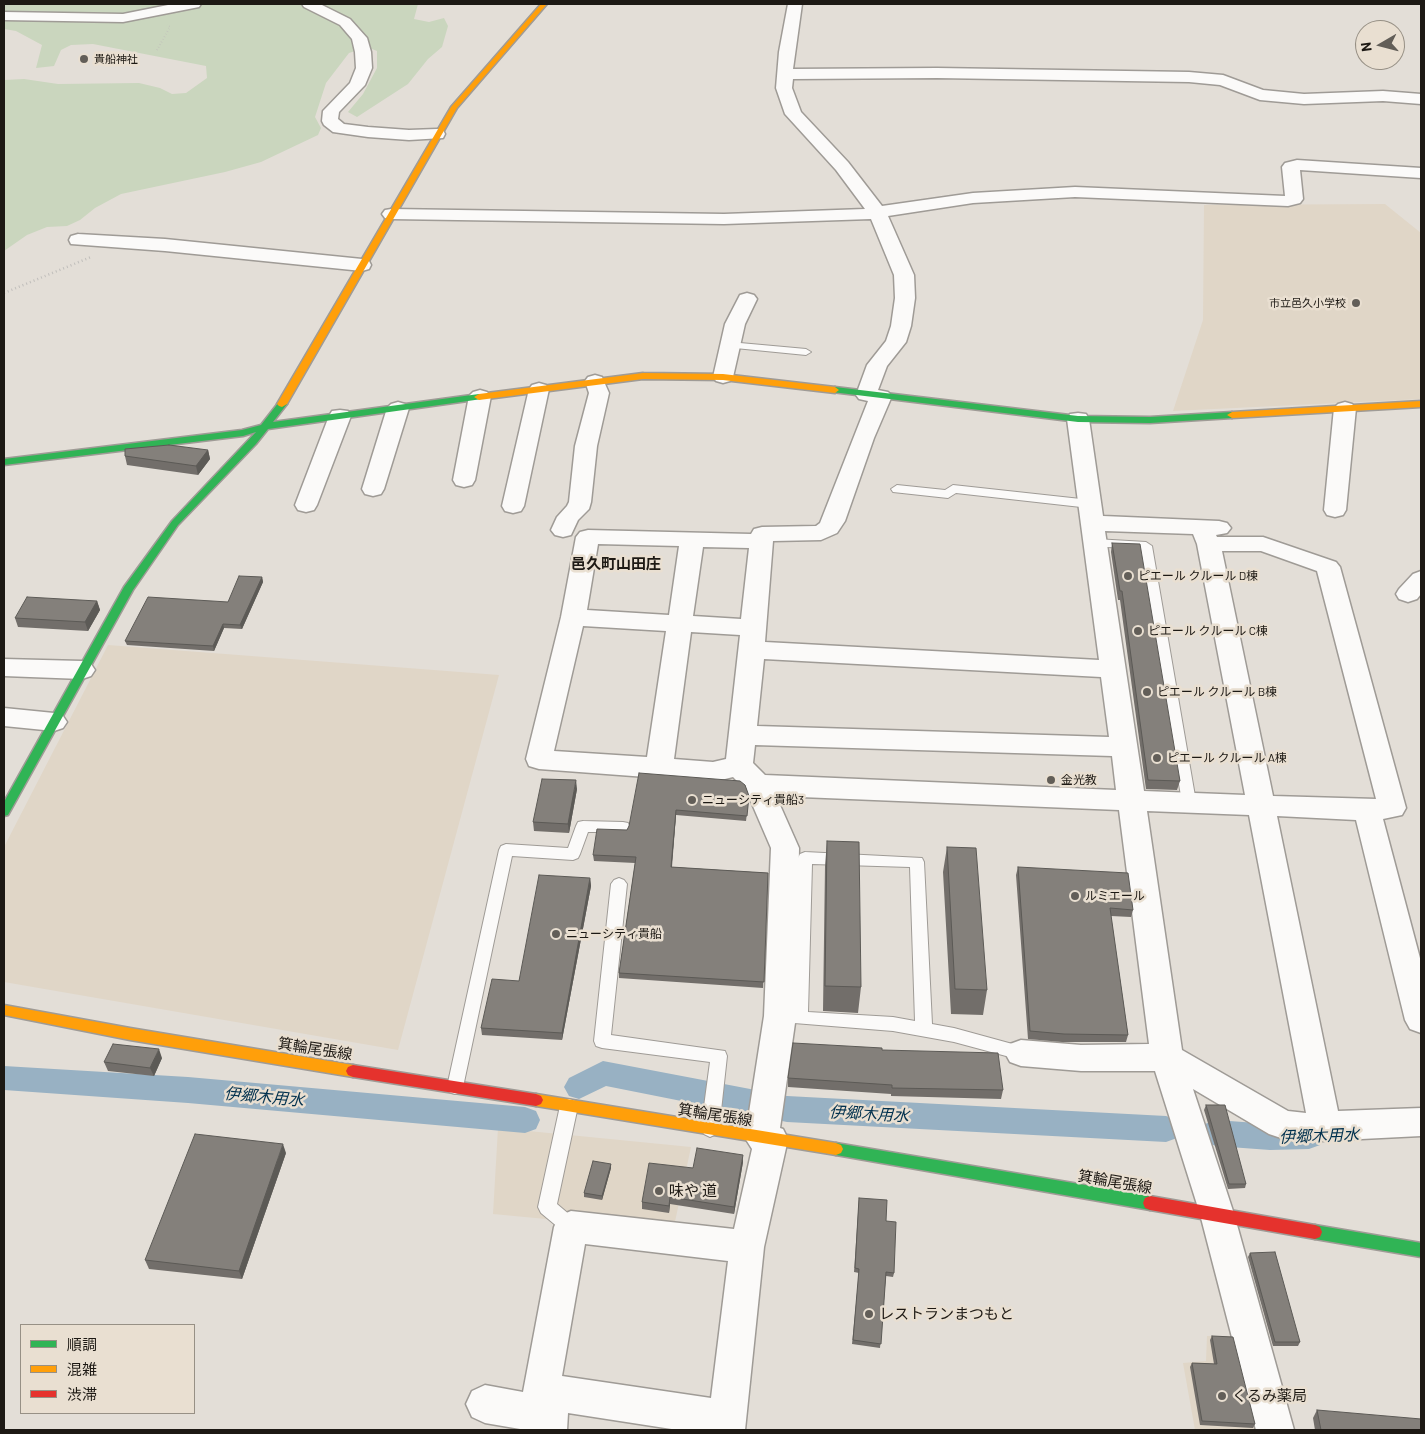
<!DOCTYPE html>
<html>
<head>
<meta charset="utf-8">
<style>
	body { margin:0 }
	#map { position:relative; width:1425px; height:1434px; overflow:hidden; background:#e3ded7; font-family:Barlow,"Noto Sans JP",sans-serif }
	canvas { display:block }
	.frame { position:absolute; inset:0; border:5px solid #1d1914; pointer-events:none }
	.legend { position:absolute; left:20px; top:1324px; width:175px; height:90px; box-sizing:border-box; background:#e9dfd1; border:1px solid #979085; margin:0; padding:6px 9px; list-style:none; font-size:15px; color:#1d1914 }
	.legend li { display:flex; align-items:center; gap:10px; height:25px }
	.legend b { width:25px; border:1px solid #979085 }
	.north { position:absolute; left:1355px; top:20px; width:50px; height:50px; box-sizing:border-box; background:#e9dfd1; border:1px solid #979085; border-radius:50%; rotate:262deg; font-size:14px; font-weight:700; line-height:20px; text-align:center; color:#1d1914 }
	.north::after { content:''; display:block; margin:auto; width:18px; height:22px; background:#625e58; clip-path:polygon(50% 0,100% 100%,50% 72%,0 100%) }
</style>
</head>
<body>
<div id="map">
<canvas width="1425" height="1434"></canvas>
<div class="frame"></div>
<ul class="legend">
<li><b style="height:6px;background:#30b455"></b>順調</li>
<li><b style="height:6px;background:#ff9f0a"></b>混雑</li>
<li><b style="height:6px;background:#e5322d"></b>渋滞</li>
</ul>
<div class="north">N</div>
</div>
<script>
const ctx = document.querySelector('canvas').getContext('2d');
ctx.lineJoin = 'round';
function fill(path, color) { ctx.fillStyle = color; ctx.fill(path, 'evenodd'); }
const toPath = rows => new Path2D(rows.map(r => 'M' + r).join(''));
function trace(path, color, width, dash) { ctx.strokeStyle = color; ctx.lineWidth = width; ctx.lineCap = dash ? 'butt' : 'round'; ctx.setLineDash(dash || []); ctx.stroke(path); }
function write(font, color, halo, rows, align = 'center') {
  ctx.font = font + ' Barlow,"Noto Sans JP",sans-serif'; ctx.lineWidth = 5; ctx.setLineDash([]); ctx.textBaseline = 'middle'; ctx.strokeStyle = halo; ctx.fillStyle = color; for (const [text, x, y, turn = 0] of rows) {
    ctx.save(); ctx.translate(x, y); ctx.rotate((+turn || 0) * Math.PI / 180); ctx.textAlign = isNaN(turn) ? turn : align; if (halo) ctx.strokeText(text, 0, 0); ctx.fillText(text, 0, 0); ctx.restore();
  }
}
fill(toPath([
	[1385,204,1421,233,1421,399,1173,411,1203,320,1204,205],
	[108,645,499,675,398,1050,4,982,4,847],
	[498,1128,691,1147,673,1231,493,1214],
	[1207,1336,1241,1336,1261,1430,1195,1430,1183,1363,1206,1361]
]), '#e0d6c7');
fill(toPath([
	[4,4,418,4,414,19,429,22,444,18,448,26,442,47,428,59,408,84,357,117,348,112,363,94,377,68,377,51,367,47,349,53,326,83,315,117,321,128,318,135,261,162,225,172,121,194,95,208,80,220,67,226,47,227,27,235,4,251,4,80,24,79,58,84,139,83,160,88,172,94,186,93,207,78,206,66,93,44,71,45,61,50,54,66,36,68,42,45,16,31,4,29]
]), '#cad6be');
fill(toPath([
	[603,1061,787,1096,1166,1116,1177,1120,1181,1129,1177,1138,1166,1142,787,1122,606,1086,579,1099,569,1096,564,1087,569,1078,603,1061],
	[4,1066,188,1077,525,1107,536,1111,540,1120,536,1129,525,1133,188,1103,4,1090,4,1066],
	[1216,1120,1270,1124,1309,1123,1320,1127,1324,1136,1320,1145,1309,1149,1270,1150,1216,1146,1205,1142,1201,1133,1205,1124,1216,1120]
]), '#98b1c3');
const lane = toPath([
	[729,342,806,349,811,352,806,355,725,347,724,345,725,343,729,342],
	[897,485,945,490,953,485,1090,500,1096,504,1090,508,956,493,948,498,893,492,891,489,897,485],
	[1095,539,1146,542,1152,546,1196,802,1194,806,1189,807,1184,806,1182,802,1140,549,1091,546,1089,543,1091,540,1095,539],
	[583,821,623,822,628,823,630,827,628,831,623,832,588,832,580,854,578,858,573,860,512,856,463,1087,461,1092,455,1094,449,1092,447,1087,499,850,501,846,506,844,568,848,576,826,578,822,583,821],
	[805,852,922,858,924,862,932,1024,954,1028,1027,1048,1029,1053,1027,1058,1021,1060,954,1042,893,1031,794,1023,792,1018,798,858,800,854,805,852],
	[812,864,910,867,915,1021,893,1017,808,1012,812,864],
	[619,878,624,880,627,884,611,1035,725,1051,727,1056,719,1129,716,1134,710,1137,704,1134,701,1129,710,1062,602,1048,596,1046,594,1041,611,884,614,880,619,878],
	[569,1099,575,1101,578,1106,557,1204,577,1221,580,1227,577,1233,571,1235,565,1233,541,1213,538,1207,560,1106,563,1101,569,1099]
]);
const street = toPath([
	[173,4,201,4,199,7,194,8,123,22,4,20,4,12,123,14,173,4],
	[302,4,320,4,350,19,367,38,371,52,372,68,365,85,339,112,338,119,344,124,368,127,409,130,437,129,443,130,445,134,443,138,409,140,368,137,333,132,324,125,322,121,323,111,350,83,356,68,355,52,352,39,340,25,304,7,302,4],
	[788,4,802,4,793,69,937,68,1189,72,1223,75,1263,90,1304,94,1383,91,1421,94,1421,104,1383,101,1304,104,1260,100,1220,85,1189,82,937,78,793,79,792,88,801,112,848,162,882,206,973,193,1075,187,1285,196,1282,167,1285,163,1297,160,1421,168,1421,178,1300,170,1303,199,1300,203,1288,206,1075,197,973,203,888,216,914,275,915,298,911,326,906,342,887,366,878,390,888,392,892,396,874,438,845,521,837,533,821,540,773,541,765,642,1099,660,1067,419,1070,414,1078,413,1086,414,1089,419,1103,516,1219,521,1227,523,1231,528,1227,533,1216,535,1217,537,1263,537,1336,562,1340,567,1406,808,1402,815,1383,819,1421,962,1421,1033,1410,1029,1405,1020,1356,820,1277,816,1338,1111,1421,1108,1421,1136,1302,1142,1281,1138,1269,1134,1193,1089,1234,1214,1294,1430,1256,1430,1200,1214,1155,1071,1081,1071,1021,1066,1010,1062,1005,1053,1010,1044,1021,1040,1081,1045,1149,1044,1119,810,776,796,799,848,796,1016,780,1128,783,1129,788,1139,764,1247,745,1430,678,1430,568,1413,567,1430,526,1430,485,1423,472,1417,466,1404,472,1391,485,1385,523,1392,554,1227,559,1216,571,1211,734,1229,752,1149,745,1138,764,1016,771,848,746,790,733,777,713,782,539,769,529,766,526,759,561,617,576,537,580,532,588,530,751,534,754,529,762,527,816,526,820,523,868,401,859,399,856,395,867,365,886,341,891,326,895,298,894,275,871,219,724,224,391,219,385,218,382,214,385,210,391,209,724,214,865,209,836,170,785,114,776,88,779,52,788,4],
	[1105,531,1193,534,1197,544,1245,795,1144,791,1105,531],
	[598,544,679,546,669,615,587,610,598,544],
	[703,547,749,548,741,619,693,616,703,547],
	[1222,551,1261,551,1317,571,1376,799,1273,796,1222,551],
	[583,626,666,631,647,757,554,751,583,626],
	[691,632,740,635,726,759,713,762,674,759,691,632],
	[764,659,1101,677,1109,737,757,726,764,659],
	[755,745,1112,756,1116,790,765,775,753,763,755,745],
	[1147,811,1249,815,1306,1113,1288,1111,1182,1050,1147,811],
	[585,1244,728,1261,711,1398,562,1376,585,1244],
	[78,234,165,239,362,259,369,261,371,265,369,269,362,271,165,251,71,244,69,240,71,236,78,234],
	[747,293,754,295,757,299,745,324,733,377,730,381,723,383,716,381,713,377,725,324,740,295,747,293],
	[595,375,602,377,609,393,597,446,591,502,589,509,578,520,571,535,563,537,555,535,551,530,557,517,567,506,569,502,575,446,589,393,585,381,588,377,595,375],
	[539,383,546,385,549,389,524,506,521,511,513,513,505,511,502,506,529,389,532,385,539,383],
	[480,390,487,392,491,396,475,480,472,485,464,487,456,485,453,480,469,396,473,392,480,390],
	[398,402,405,404,409,408,384,489,381,494,373,496,365,494,362,489,387,408,391,404,398,402],
	[1345,402,1352,404,1356,408,1346,510,1343,515,1335,517,1327,515,1324,510,1334,408,1338,404,1345,402],
	[340,410,348,411,351,416,317,505,314,510,306,512,298,510,295,505,329,416,332,411,340,410],
	[1421,571,1421,594,1417,599,1408,602,1399,599,1396,594,1399,589,1413,574,1421,571],
	[4,659,82,661,91,664,95,670,91,676,82,679,4,676,4,659],
	[4,708,54,713,63,716,67,722,63,728,54,731,4,726,4,708]
]);
const fast = toPath([
	[835,387,1078,416,1150,417,1232,412,1237,415,1232,418,1150,423,1078,422,832,392,831,390,835,387],
	[479,394,484,397,482,399,268,429,256,444,178,525,133,590,8,815,4,816,4,802,124,587,172,521,256,432,243,436,4,465,4,459,242,430,261,425,279,402,282,401,287,404,273,422,479,394],
	[836,1143,1150,1196,1155,1198,1157,1203,1155,1208,1150,1210,836,1155,831,1153,829,1149,831,1145,836,1143],
	[1315,1225,1421,1243,1421,1257,1315,1239,1310,1237,1308,1232,1310,1227,1315,1225]
]);
const slow = toPath([
	[541,4,547,4,457,108,287,404,282,407,279,406,277,404,451,107,541,4],
	[643,373,723,374,835,387,839,390,835,393,723,380,643,379,479,400,474,397,479,394,643,373],
	[1421,401,1421,407,1232,418,1227,415,1232,412,1421,401],
	[4,1005,130,1028,353,1065,358,1067,360,1071,358,1075,353,1077,130,1040,4,1015,4,1005],
	[536,1094,836,1143,841,1145,843,1149,841,1153,836,1155,536,1106,531,1104,529,1100,531,1096,536,1094]
]);
const jam = toPath([
	[353,1065,536,1094,541,1096,543,1100,541,1104,536,1106,353,1077,348,1075,346,1071,348,1067,353,1065],
	[1150,1196,1315,1225,1320,1227,1322,1232,1320,1237,1315,1239,1150,1210,1145,1208,1143,1203,1145,1198,1150,1196]
]);
trace(lane, '#9f9b96', 2);
trace(street, '#9f9b96', 3);
trace(fast, '#9f9b96', 3);
trace(slow, '#9f9b96', 3);
trace(jam, '#9f9b96', 3);
trace(toPath([
	[157,50,170,27,167,25]
]), '#c0bebb', 2, [0.5, 2.5]);
trace(toPath([
	[4,293,91,257]
]), '#c0bebb', 2.5, [1, 3]);
fill(lane, '#fbfaf9');
fill(street, '#fbfaf9');
fill(fast, '#30b455');
fill(slow, '#ff9f0a');
fill(jam, '#e5322d');
fill(toPath([
	[208,450,210,459,198,475,127,465,125,456],
	[1112,543,1180,781,1177,790,1146,789,1120,600,1118,600,1111,552],
	[262,577,263,582,242,629,224,628,214,651,127,645,125,641,228,602],
	[97,601,100,610,88,631,18,627,15,618],
	[745,785,749,796,746,821,676,815,672,867,768,873,763,988,619,978,619,973,635,863,594,861,593,855,627,830,629,826],
	[577,789,569,833,534,831,533,822],
	[827,841,861,987,858,1013,823,1011,825,866],
	[947,847,987,990,983,1015,951,1014,943,872],
	[1018,867,1133,910,1131,917,1111,916,1128,1035,1126,1042,1062,1042,1028,1039,1016,875],
	[590,878,591,886,562,1040,482,1035,481,1028,519,981],
	[882,1050,1003,1090,1001,1099,891,1096,891,1094,788,1087,788,1078],
	[162,1058,154,1076,108,1071,104,1062],
	[1206,1105,1246,1184,1245,1188,1228,1189,1204,1110],
	[286,1153,242,1279,149,1269,145,1260],
	[743,1162,734,1214,670,1204,669,1213,642,1209,642,1202,693,1168],
	[611,1164,611,1168,602,1200,584,1197,584,1193],
	[859,1198,886,1221,894,1273,893,1277,886,1276,880,1348,852,1344,859,1273,854,1272],
	[1250,1253,1300,1342,1298,1346,1273,1346,1248,1257],
	[1212,1336,1255,1424,1253,1428,1200,1425,1190,1367,1192,1363,1214,1364,1210,1340],
	[1317,1410,1421,1430,1315,1430,1313,1418]
]), '#726e6a');
fill(toPath([
	[208,450,210,459,198,475,196,466],
	[262,577,263,582,242,629,240,625],
	[97,601,100,610,88,631,85,622],
	[223,624,224,628,214,651,213,646],
	[576,780,577,789,569,833,568,824],
	[676,810,676,815,671,873,671,867],
	[590,878,591,886,562,1040,562,1033],
	[159,1049,162,1058,154,1076,150,1068],
	[283,1144,286,1153,242,1279,239,1271],
	[743,1155,743,1162,734,1214,734,1207],
	[611,1164,611,1168,602,1200,602,1196],
	[670,1197,670,1204,669,1213,669,1206]
]), '#5c5a56');
const building = toPath([
	[169,445,208,450,196,466,125,456,125,449,169,445],
	[1112,543,1140,544,1180,781,1148,780,1122,591,1120,591,1112,543],
	[239,576,262,577,240,625,223,624,213,646,125,641,148,597,228,602,239,576],
	[27,597,97,601,85,622,15,618,27,597],
	[639,773,740,781,745,785,749,796,747,816,676,810,671,867,768,873,764,982,619,973,636,857,593,855,597,829,627,830,629,826,639,773],
	[542,779,576,780,568,824,533,822,542,779],
	[827,841,859,842,861,987,825,986,827,841],
	[947,847,976,848,987,990,955,989,947,847],
	[1018,867,1128,873,1133,910,1110,908,1128,1035,1064,1034,1030,1031,1018,867],
	[539,875,590,878,562,1033,481,1028,492,979,519,981,539,875],
	[793,1043,882,1048,882,1050,998,1053,1003,1090,892,1088,892,1085,788,1078,793,1043],
	[113,1044,159,1049,150,1068,104,1062,113,1044],
	[1206,1105,1225,1105,1246,1184,1229,1184,1206,1105],
	[195,1134,283,1144,239,1271,145,1260,195,1134],
	[697,1148,743,1155,734,1207,670,1197,669,1206,642,1202,649,1163,693,1168,697,1148],
	[593,1161,611,1164,602,1196,584,1193,593,1161],
	[859,1198,887,1200,886,1221,896,1222,894,1273,886,1272,881,1344,853,1340,859,1269,855,1268,859,1198],
	[1275,1252,1300,1342,1275,1342,1250,1253,1275,1252],
	[1212,1336,1233,1337,1255,1424,1202,1421,1192,1363,1217,1364,1212,1336],
	[1317,1410,1421,1419,1421,1430,1321,1430,1317,1410]
]);
fill(building, '#84807b');
trace(building, '#5c5a56', 1);
for (const [x, y, r, color] of [
	[84,59,5,"#625e58"],
	[1356,303,5,"#625e58"],
	[1128,576,5,"#625e58"],
	[1138,631,5,"#625e58"],
	[1147,692,5,"#625e58"],
	[1157,758,5,"#625e58"],
	[1051,780,5,"#625e58"],
	[692,800,5,"#625e58"],
	[1075,896,5,"#625e58"],
	[556,934,5,"#625e58"],
	[659,1191,5,"#625e58"],
	[869,1314,5,"#625e58"],
	[1222,1396,5,"#625e58"]
]) { const dot = new Path2D(); dot.arc(x, y, r, 0, 2 * Math.PI); ctx.fillStyle = color; ctx.fill(dot); trace(dot, '#e9dfd1', 2); }
write('11px', '#1d1914', '#e9dfd1', [
	["貴船神社",94,59],
	["市立邑久小学校",1346,303,"right"]
], 'left');
write('12px', '#1d1914', '#e9dfd1', [
	["ピエール クルール D棟",1138,576],
	["ピエール クルール C棟",1148,631],
	["ピエール クルール B棟",1157,692],
	["ピエール クルール A棟",1167,758],
	["金光教",1061,780],
	["ニューシティ貴船3",702,800],
	["ルミエール",1085,896],
	["ニューシティ貴船",566,934]
], 'left');
write('bold 15px', '#1d1914', '#e9dfd1', [
	["邑久町山田庄",616,564]
]);
write('15px', '#1d1914', '#e9dfd1', [
	["箕輪尾張線",315,1049,9],
	["箕輪尾張線",715,1115,9],
	["箕輪尾張線",1115,1182,10]
]);
write('15px', '#1d1914', '#e9dfd1', [
	["味や 道",669,1191],
	["レストランまつもと",879,1314],
	["くるみ薬局",1232,1396]
], 'left');
write('italic 16px', '#00304d', '#e9dfd1', [
	["伊郷木用水",264,1097,5],
	["伊郷木用水",869,1114,3],
	["伊郷木用水",1319,1136,-2]
]);
</script>
</body>
</html>
